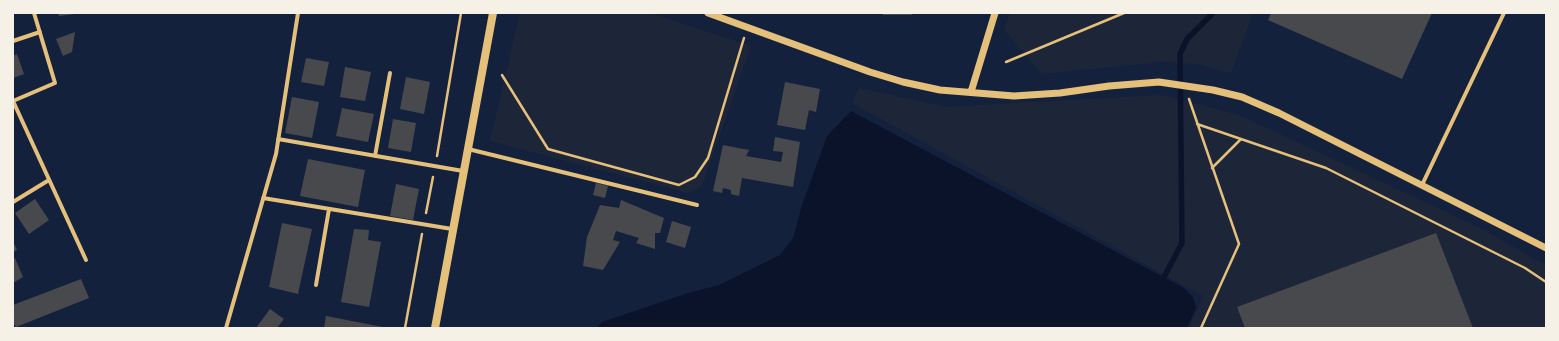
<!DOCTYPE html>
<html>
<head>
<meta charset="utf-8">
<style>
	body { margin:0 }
	#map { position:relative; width:1559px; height:341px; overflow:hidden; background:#14213d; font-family:"IBM Plex Serif",serif }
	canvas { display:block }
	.frame { position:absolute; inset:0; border:14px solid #f6f1e7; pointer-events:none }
</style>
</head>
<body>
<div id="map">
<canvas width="1559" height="341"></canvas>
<div class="frame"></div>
</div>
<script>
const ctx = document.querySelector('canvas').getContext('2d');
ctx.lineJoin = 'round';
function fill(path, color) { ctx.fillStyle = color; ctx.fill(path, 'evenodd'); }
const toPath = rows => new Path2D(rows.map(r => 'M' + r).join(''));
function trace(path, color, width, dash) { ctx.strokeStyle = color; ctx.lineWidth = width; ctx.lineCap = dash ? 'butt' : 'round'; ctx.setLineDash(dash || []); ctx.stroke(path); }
fill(toPath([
	[520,13,650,13,751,46,702,186,688,193,490,141],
	[1010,13,1253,13,1231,73,1196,64,1163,62,1042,74,1004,30],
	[859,88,946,107,1163,95,1239,115,1476,226,1546,265,1546,328,1189,328,1203,296,852,103]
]), '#1d2539');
fill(toPath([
	[851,111,1184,288,1193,297,1196,308,1187,328,597,328,602,322,688,293,719,285,780,255,793,238,802,205,827,136]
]), '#0b132b');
trace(toPath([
	[1164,277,1182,243,1180,54,1187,39,1213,13]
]), '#0b132b', 5.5);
fill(toPath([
	[58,13,75,13,75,14,59,16],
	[883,13,912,13,912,15,883,15],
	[1271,13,1432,13,1402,79,1268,20],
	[75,32,72,52,63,56,56,39],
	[17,54,24,74,13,78,13,56],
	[306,58,329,62,324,86,301,82],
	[345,67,371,72,365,101,340,97],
	[406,77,430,82,424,114,400,109],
	[785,82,820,89,816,112,809,110,805,130,777,125],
	[292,97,319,102,312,138,285,133],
	[342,108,374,114,368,142,336,136],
	[393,119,416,123,411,152,388,148],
	[775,137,800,142,793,187,742,178,739,196,731,194,731,190,723,188,722,193,713,191,723,145,749,150,746,156,781,162,783,152,773,151],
	[308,159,365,170,358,207,300,196],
	[596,183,608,186,605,198,593,195],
	[396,184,419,189,413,220,390,216],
	[35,199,49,220,29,234,15,213],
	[621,200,664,218,660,233,655,233,655,249,636,243,639,238,616,231,613,240,620,242,603,270,583,266,587,237,600,205,619,208],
	[672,221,691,227,685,248,666,242],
	[282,223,312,229,298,294,269,287],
	[354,229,369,230,368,240,381,242,369,307,341,302],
	[1436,233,1473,328,1245,328,1237,307],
	[13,241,17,250,13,252],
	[15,258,23,277,13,283,13,259],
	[81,279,89,298,16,327,13,322,13,305],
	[270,309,284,319,277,328,256,328],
	[326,316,383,327,383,328,324,328]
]), '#48494c');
trace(toPath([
	[1006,62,1124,13],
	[502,75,548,149,679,185,695,177,708,158,744,38],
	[1189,99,1239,244,1201,328],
	[1197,124,1326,168,1525,268,1546,282],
	[437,156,461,13],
	[1212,168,1241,139],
	[426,213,433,177],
	[405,328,422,234]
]), '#e5c07b', 2.5);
trace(toPath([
	[13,41,40,32],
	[13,101,86,260],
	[13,101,55,83,34,13],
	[278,139,463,171],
	[468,149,697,205],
	[375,156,390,73],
	[1422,185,1504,13],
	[263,198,452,229],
	[13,202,49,180],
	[316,285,329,209],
	[226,328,276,154,298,13]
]), '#e5c07b', 4);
trace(toPath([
	[708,13,870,72,903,82,940,90,1014,96,1060,93,1109,86,1159,82,1213,90,1242,97,1279,113,1546,248],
	[971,92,995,13]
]), '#e5c07b', 7);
trace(toPath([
	[435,328,493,13]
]), '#e5c07b', 8);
</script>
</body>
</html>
